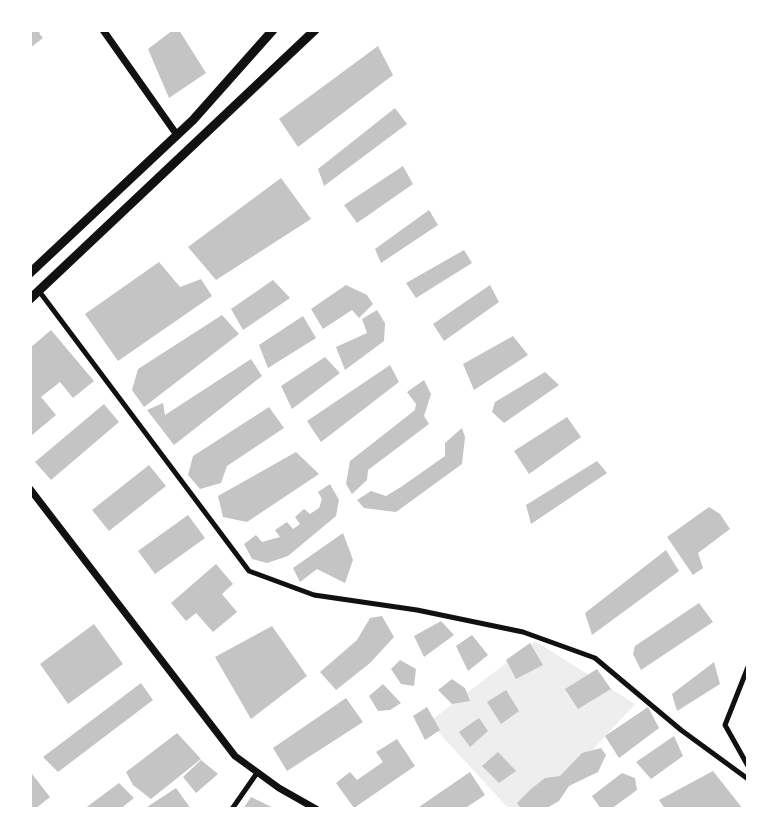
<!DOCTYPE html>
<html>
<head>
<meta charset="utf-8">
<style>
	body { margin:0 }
	#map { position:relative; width:778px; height:839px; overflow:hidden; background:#fff; font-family:"Public Sans",sans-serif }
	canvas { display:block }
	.frame { position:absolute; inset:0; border:32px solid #fff; pointer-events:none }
</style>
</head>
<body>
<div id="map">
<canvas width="778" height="839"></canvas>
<div class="frame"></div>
</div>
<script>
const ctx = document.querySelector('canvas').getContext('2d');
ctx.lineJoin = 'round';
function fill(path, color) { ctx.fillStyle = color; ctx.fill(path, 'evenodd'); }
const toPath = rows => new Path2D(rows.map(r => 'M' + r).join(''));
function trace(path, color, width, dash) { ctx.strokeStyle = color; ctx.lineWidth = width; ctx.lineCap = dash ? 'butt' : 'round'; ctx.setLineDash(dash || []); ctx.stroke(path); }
fill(toPath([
	[535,641,635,704,538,809,509,809,429,722]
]), '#eee');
fill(toPath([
	[30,30,43,30,39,33,43,38,30,48],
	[173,30,179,30,206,73,169,98,148,49],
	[378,46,393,75,298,147,279,119],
	[395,108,407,124,324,186,318,169],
	[403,166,413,184,357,223,344,205],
	[281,178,311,219,216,280,188,247],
	[429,210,438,225,381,263,375,249],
	[464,250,472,263,416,298,406,283],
	[159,262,180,287,201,279,212,296,118,361,85,314],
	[273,280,290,298,243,330,231,309],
	[346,285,367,295,373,304,359,318,352,310,323,329,311,309],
	[490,285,499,302,444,341,433,324],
	[377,310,385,323,384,341,345,370,336,347,367,333,362,319],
	[222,315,239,334,144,407,132,390,138,369],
	[303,316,316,338,268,368,259,345],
	[51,330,94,381,73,398,60,382,41,397,56,415,32,435,30,432,30,348],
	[513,336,528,355,474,390,463,364],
	[325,357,340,373,292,409,281,386],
	[251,359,262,376,174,445,147,410,163,403,165,415],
	[390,365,399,382,321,442,307,421],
	[545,372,559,385,504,423,492,412,495,402],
	[424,380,431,394,424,416,429,424,368,470,367,480,352,494,346,484,350,461,415,410,416,404,407,392],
	[104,404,119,422,51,480,35,462],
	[269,407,284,428,227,466,221,483,200,489,188,475,193,456],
	[567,417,581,437,529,474,514,451],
	[462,428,465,437,462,464,396,512,364,508,357,500,371,491,386,496,401,487,445,456,445,443],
	[296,452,319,474,247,522,223,517,218,496],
	[597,461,607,473,531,524,526,505],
	[149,465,166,486,109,531,92,510],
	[330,484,339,500,336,516,288,556,267,563,252,559,244,544,256,535,262,542,280,537,275,530,287,522,293,529,300,524,295,517,304,509,310,514,319,508,322,499,318,492],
	[709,507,720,514,730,529,698,553,703,568,693,575,667,537],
	[188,515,205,538,155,574,138,551],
	[343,533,353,560,345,583,317,569,300,582,293,568],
	[666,550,679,571,592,635,585,613],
	[216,564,233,584,222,594,237,612,213,632,196,613,186,621,171,603],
	[699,603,713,622,641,670,633,654,635,646],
	[382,616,394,637,370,663,336,690,320,672,357,640,370,618],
	[441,621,454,635,424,657,414,636],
	[94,624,123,664,68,704,40,664],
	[272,626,307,676,251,719,215,657],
	[472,635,488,655,468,671,456,646],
	[530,643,543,665,516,679,506,660],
	[400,660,416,669,414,686,401,684,391,669],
	[714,662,720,684,677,711,672,694],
	[597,669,611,689,578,709,565,689],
	[452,679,465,688,470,701,452,704,438,690],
	[141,683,153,700,58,772,43,757],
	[383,684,401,703,390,710,378,711,369,696],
	[506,690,519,711,501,724,487,702],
	[346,698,363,722,287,771,273,748],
	[427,707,440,730,425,740,413,716],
	[648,707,659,728,619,758,605,736],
	[479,718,488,731,470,747,459,732],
	[177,733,201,759,151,799,133,785,126,772],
	[674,736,683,756,651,779,636,762],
	[397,739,415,766,354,808,336,783,350,772,357,780,383,762,376,752],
	[601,748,606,755,598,772,569,786,559,801,545,809,521,809,517,803,531,789,545,778,560,776,582,753],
	[498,752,516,771,499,783,482,766],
	[201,760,218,774,196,793,183,777],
	[713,771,743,809,665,809,659,800],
	[470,772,485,795,464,809,416,809],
	[622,773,635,778,637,790,611,809,601,809,592,796],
	[32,774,50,797,35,809,30,809],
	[119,783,134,798,120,809,84,809],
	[176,788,191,809,144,809],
	[251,797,276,809,243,809]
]), '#c4c4c4');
trace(toPath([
	[39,291,249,571,314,595,417,610,523,632,595,658,681,730,748,779],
	[748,667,725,725,748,766],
	[232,809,257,773]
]), '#111', 5);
trace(toPath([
	[103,30,177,135],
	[30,489,235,756,279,788,316,809]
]), '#111', 7);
trace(toPath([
	[30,273,193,120,273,30],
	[30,299,315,30]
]), '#111', 9);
</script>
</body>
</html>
